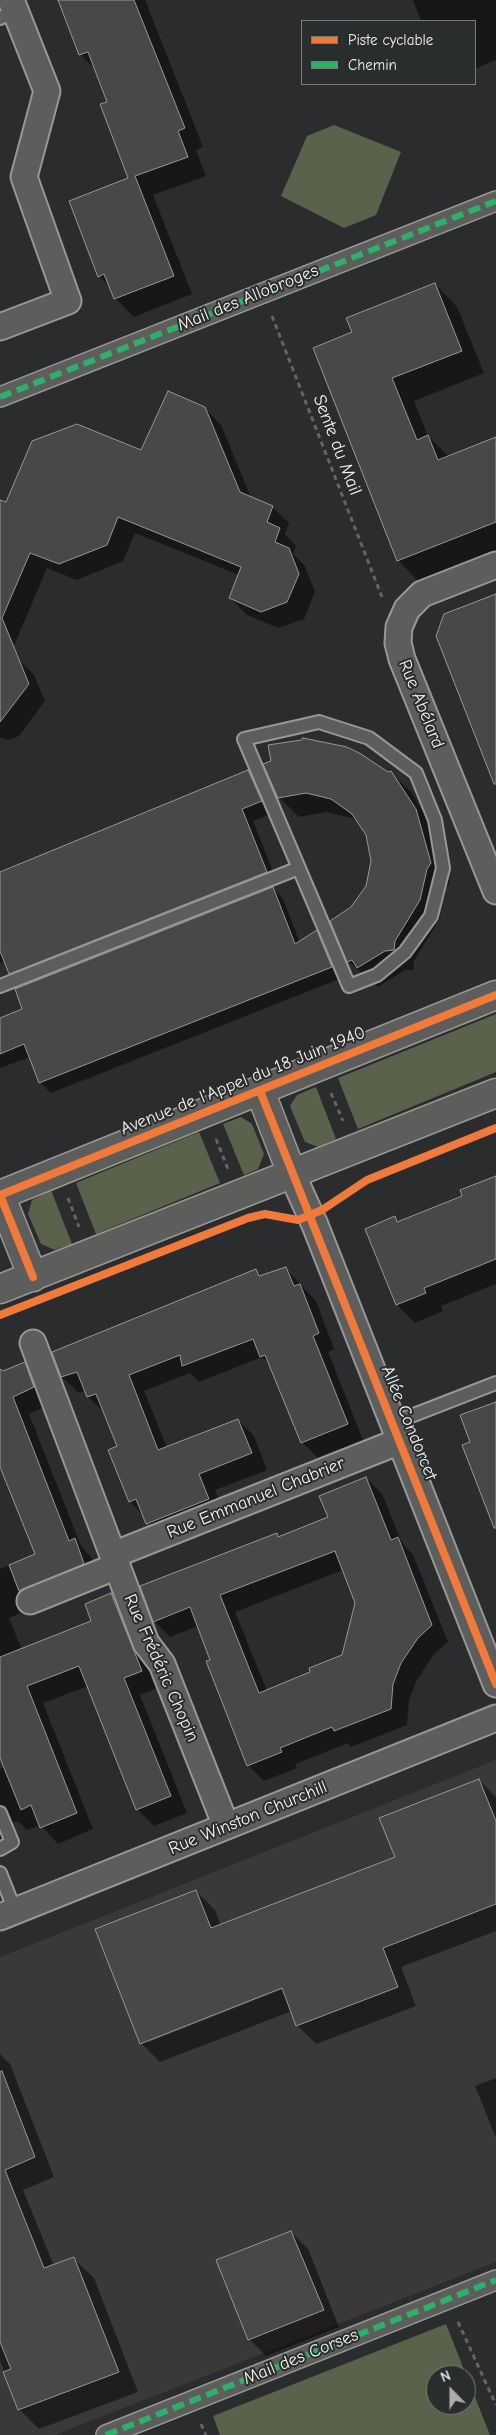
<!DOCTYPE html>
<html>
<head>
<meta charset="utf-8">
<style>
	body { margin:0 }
	#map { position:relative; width:496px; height:2435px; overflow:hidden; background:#2b2c2d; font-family:"Comic Neue",sans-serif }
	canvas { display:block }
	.legend { position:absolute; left:301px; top:20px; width:175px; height:65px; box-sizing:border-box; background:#2a2d2e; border:1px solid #7b7b78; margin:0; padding:6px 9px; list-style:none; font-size:15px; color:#f4f1e8 }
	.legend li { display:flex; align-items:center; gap:10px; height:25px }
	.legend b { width:25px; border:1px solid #7b7b78 }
	.north { position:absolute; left:426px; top:2365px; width:50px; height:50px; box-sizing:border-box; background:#2a2d2e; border:1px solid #7b7b78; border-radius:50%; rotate:338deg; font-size:14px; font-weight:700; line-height:20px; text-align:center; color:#f4f1e8 }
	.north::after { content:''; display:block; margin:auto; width:18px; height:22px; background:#aeaca7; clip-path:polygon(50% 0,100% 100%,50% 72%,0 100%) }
</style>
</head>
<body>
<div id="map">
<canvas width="496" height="2435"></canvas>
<ul class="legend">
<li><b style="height:6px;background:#f17a3a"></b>Piste cyclable</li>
<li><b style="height:6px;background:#2db169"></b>Chemin</li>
</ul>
<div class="north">N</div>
</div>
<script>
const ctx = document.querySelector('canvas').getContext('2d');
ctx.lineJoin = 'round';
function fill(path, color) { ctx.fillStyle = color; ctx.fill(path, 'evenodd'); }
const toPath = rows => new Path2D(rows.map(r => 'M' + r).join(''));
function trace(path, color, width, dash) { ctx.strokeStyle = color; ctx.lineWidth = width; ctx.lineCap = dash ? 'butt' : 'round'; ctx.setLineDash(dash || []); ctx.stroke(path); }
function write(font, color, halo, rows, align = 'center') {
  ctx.font = font + ' "Comic Neue",sans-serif'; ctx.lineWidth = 4; ctx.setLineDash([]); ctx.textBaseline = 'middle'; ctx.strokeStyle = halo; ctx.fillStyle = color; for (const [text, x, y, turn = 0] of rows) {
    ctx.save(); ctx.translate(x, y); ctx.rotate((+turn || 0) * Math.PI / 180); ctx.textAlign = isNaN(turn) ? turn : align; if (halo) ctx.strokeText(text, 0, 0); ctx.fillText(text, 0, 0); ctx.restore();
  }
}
fill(toPath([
	[496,1760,496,2262,55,2435,0,2435,0,1957]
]), '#3b3838');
fill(toPath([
	[334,125,401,152,376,215,344,228,281,196,307,136],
	[496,1014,496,1072,358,1129,338,1078],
	[316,1087,336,1139,318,1147,305,1142,290,1106,297,1095],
	[241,1117,252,1124,264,1154,258,1169,244,1175,223,1124],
	[199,1132,220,1183,96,1234,76,1183],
	[51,1190,72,1244,55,1250,41,1244,28,1214,32,1200],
	[446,2324,490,2435,220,2435,213,2416],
	[436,2375,466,2375,466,2405,436,2405]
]), '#5a624c');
fill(toPath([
	[59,0,145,0,203,147,196,150,206,176,153,195,192,294,134,317,115,298,111,288,99,276,130,179,109,102,96,70,80,54],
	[413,0,496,0,496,60,475,69,475,21,421,21],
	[435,284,457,307,484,373,414,401,428,436,449,457,496,442,496,553,420,583,398,560,354,332],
	[204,408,221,425,251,498,272,507,289,523,285,534,296,546,293,554,305,566,315,592,304,619,278,628,247,615,230,598,239,575,135,533,123,561,77,580,47,568,10,655,17,658,34,675,45,701,19,736,8,740,0,737,0,501,7,503,142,451],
	[248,772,260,783,273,813,253,821,278,884,22,985,10,973,5,961,0,963,0,873],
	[391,773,411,792,435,830,450,883,446,888,439,920,414,961,413,970,405,970,378,987,348,961,352,908,367,886,372,861,367,835,360,823,352,818,326,812,299,817,279,797],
	[273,888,283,899,300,943,316,932,327,943,342,978,51,1093,40,1082,30,1057,0,1068,0,1019],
	[496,1177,496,1284,441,1306,443,1311,415,1323,397,1305,366,1229,395,1218,399,1222,463,1196],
	[285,1268,316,1301,334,1349,328,1352,363,1440,318,1458,302,1442,271,1366,262,1357,199,1382,190,1373,144,1391,167,1448,238,1420,254,1436,267,1470,215,1490,225,1515,163,1539,130,1501,118,1447,105,1413,88,1397,86,1390,79,1393,62,1377,53,1352,256,1270,262,1277],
	[25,1364,41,1380,50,1404,29,1414,81,1546,91,1557,100,1580,9,1618,22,1650,93,1622,110,1594,127,1611,157,1688,140,1695,187,1813,154,1826,137,1809,88,1686,43,1703,93,1829,58,1844,40,1825,27,1830,19,1822,14,1822,8,1829,10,1837,0,1841,0,1769,5,1767,0,1754,0,1569,37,1555,0,1463,0,1373],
	[366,1478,382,1494,402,1543,413,1555,448,1642,434,1654,417,1680,409,1700,407,1725,351,1747,348,1743,295,1764,297,1768,264,1781,248,1765,198,1626,170,1637,154,1621,276,1534,280,1538,330,1518],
	[343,1570,356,1603,343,1656,312,1673,267,1691,235,1612],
	[479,1780,496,1797,496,1931,401,1967,416,2006,316,2044,297,2025,292,2011,160,2062,141,2043,196,1891,215,1910,221,1926,396,1858],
	[287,1985,288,1987,149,2042,149,2039],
	[0,2054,10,2064,54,2177,23,2190,54,2266,74,2259,94,2278,138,2392,39,2429,19,2409,0,2361],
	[496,2078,496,2138,475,2086],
	[291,2232,308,2249,339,2327,266,2356,249,2339]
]), '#0007');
const building = toPath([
	[58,0,134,0,185,128,178,131,188,157,135,176,174,276,114,299,104,274,98,277,69,201,128,178,100,104,107,102,88,52,79,55,58,0],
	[435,283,462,351,392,378,417,440,428,435,438,460,496,437,496,522,397,561,313,348,352,332,346,318,435,283],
	[168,391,205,407,240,492,273,506,267,522,280,528,275,542,289,548,299,574,287,602,261,612,229,598,241,567,118,517,107,545,59,564,30,553,2,618,29,684,0,722,0,500,6,502,32,441,77,424,141,450,168,391],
	[496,594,496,784,494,784,436,636,444,614,496,594],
	[303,738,347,747,361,754,388,772,391,771,416,809,431,863,427,869,420,900,395,941,394,950,385,951,357,968,352,960,347,962,330,921,351,907,366,886,371,861,366,835,352,814,331,799,306,793,278,798,263,764,271,761,268,745,301,740,303,738],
	[248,770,262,801,242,809,267,872,9,974,0,951,0,872,248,770],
	[273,887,295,944,317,930,332,967,39,1083,24,1044,0,1054,0,1018,22,1009,15,989,273,887],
	[496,1176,496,1259,424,1288,426,1293,396,1305,365,1229,395,1216,397,1222,462,1196,460,1190,496,1176],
	[286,1267,294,1286,300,1284,319,1333,313,1336,348,1424,301,1443,265,1355,260,1357,253,1339,182,1366,180,1355,129,1375,158,1450,238,1419,252,1453,199,1474,209,1499,146,1524,136,1499,129,1502,108,1450,117,1446,96,1394,87,1397,77,1372,61,1377,52,1352,256,1269,259,1276,286,1267],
	[25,1362,34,1387,13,1397,69,1541,75,1538,84,1564,19,1591,9,1565,35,1554,0,1467,0,1369,3,1371,25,1362],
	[496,1402,496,1528,494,1528,462,1445,470,1442,460,1415,496,1402],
	[366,1477,391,1540,398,1537,432,1625,418,1638,401,1663,393,1684,391,1709,334,1731,332,1727,280,1748,282,1752,247,1766,206,1661,210,1660,190,1607,153,1622,140,1586,277,1533,278,1537,328,1517,319,1496,366,1477],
	[335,1551,355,1603,342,1655,309,1668,310,1672,259,1693,220,1595,335,1551],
	[111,1593,142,1671,124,1678,171,1796,136,1810,79,1666,27,1686,77,1813,40,1828,31,1805,21,1810,0,1758,0,1657,91,1621,85,1604,111,1593],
	[479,1779,496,1821,496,1904,383,1948,398,1987,296,2026,282,1988,140,2044,95,1929,196,1890,211,1928,395,1857,379,1818,479,1779],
	[2,2071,35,2157,5,2170,44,2268,74,2257,119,2372,18,2410,3,2372,11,2369,0,2342,0,2072,2,2071],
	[291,2231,324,2310,248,2340,216,2260,291,2231]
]);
fill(building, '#4a4747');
trace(building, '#979796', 1);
const service = toPath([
	[0,18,15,12],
	[319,722,369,738,416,773,435,820,443,868,431,916,405,952,377,975,349,986,244,739,319,722],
	[0,986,299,868],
	[393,1423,496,1383],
	[0,1813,12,1842,0,1849],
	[0,1873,15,1911]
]);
const pedestrian = toPath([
	[0,397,496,201],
	[106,2435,496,2280]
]);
const minor = toPath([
	[0,327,68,301,24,177,47,91,11,0],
	[496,565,422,594,407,609,399,627,398,643,402,659,496,891],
	[292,1174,315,1225,496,1684],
	[33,1343,146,1643,162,1664,226,1826],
	[113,1555,400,1441],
	[30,1601,117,1566],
	[0,1917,496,1718]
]);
const tertiary = toPath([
	[260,1091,292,1174],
	[33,1277,0,1195,496,995],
	[0,1289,496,1093]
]);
trace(service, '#979796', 16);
trace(pedestrian, '#979796', 22);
trace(minor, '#979796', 29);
trace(tertiary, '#979796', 31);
trace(toPath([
	[272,316,382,597],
	[331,1093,343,1121],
	[216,1139,228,1169],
	[68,1198,79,1227],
	[458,2322,496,2405],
	[201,2424,206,2435]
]), '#646464', 3, [5, 4]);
trace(service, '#5d5d5c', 12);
trace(pedestrian, '#5d5d5c', 19);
trace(minor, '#5d5d5c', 25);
trace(tertiary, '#5d5d5c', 28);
trace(toPath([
	[0,397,496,201],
	[106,2435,496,2280]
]), '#2db169', 6, [12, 6]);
trace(toPath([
	[260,1091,496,1684],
	[33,1277,0,1195,496,995],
	[0,1315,248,1218,265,1214,298,1220,322,1210,367,1180,496,1128]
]), '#f17a3a', 8);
write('18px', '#f4f1e8', '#2a2d2e', [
	["Mail des Allobroges",248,298,-22],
	["Sente du Mail",337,445,69],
	["Rue Abélard",421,704,68],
	["Avenue de l'Appel du 18 Juin 1940",243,1081,-22],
	["Allée Condorcet",409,1423,68],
	["Rue Emmanuel Chabrier",256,1498,-22],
	["Rue Frédéric Chopin",161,1668,66],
	["Rue Winston Churchill",248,1818,-22],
	["Mail des Corses",301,2357,-22]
]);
</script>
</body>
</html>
